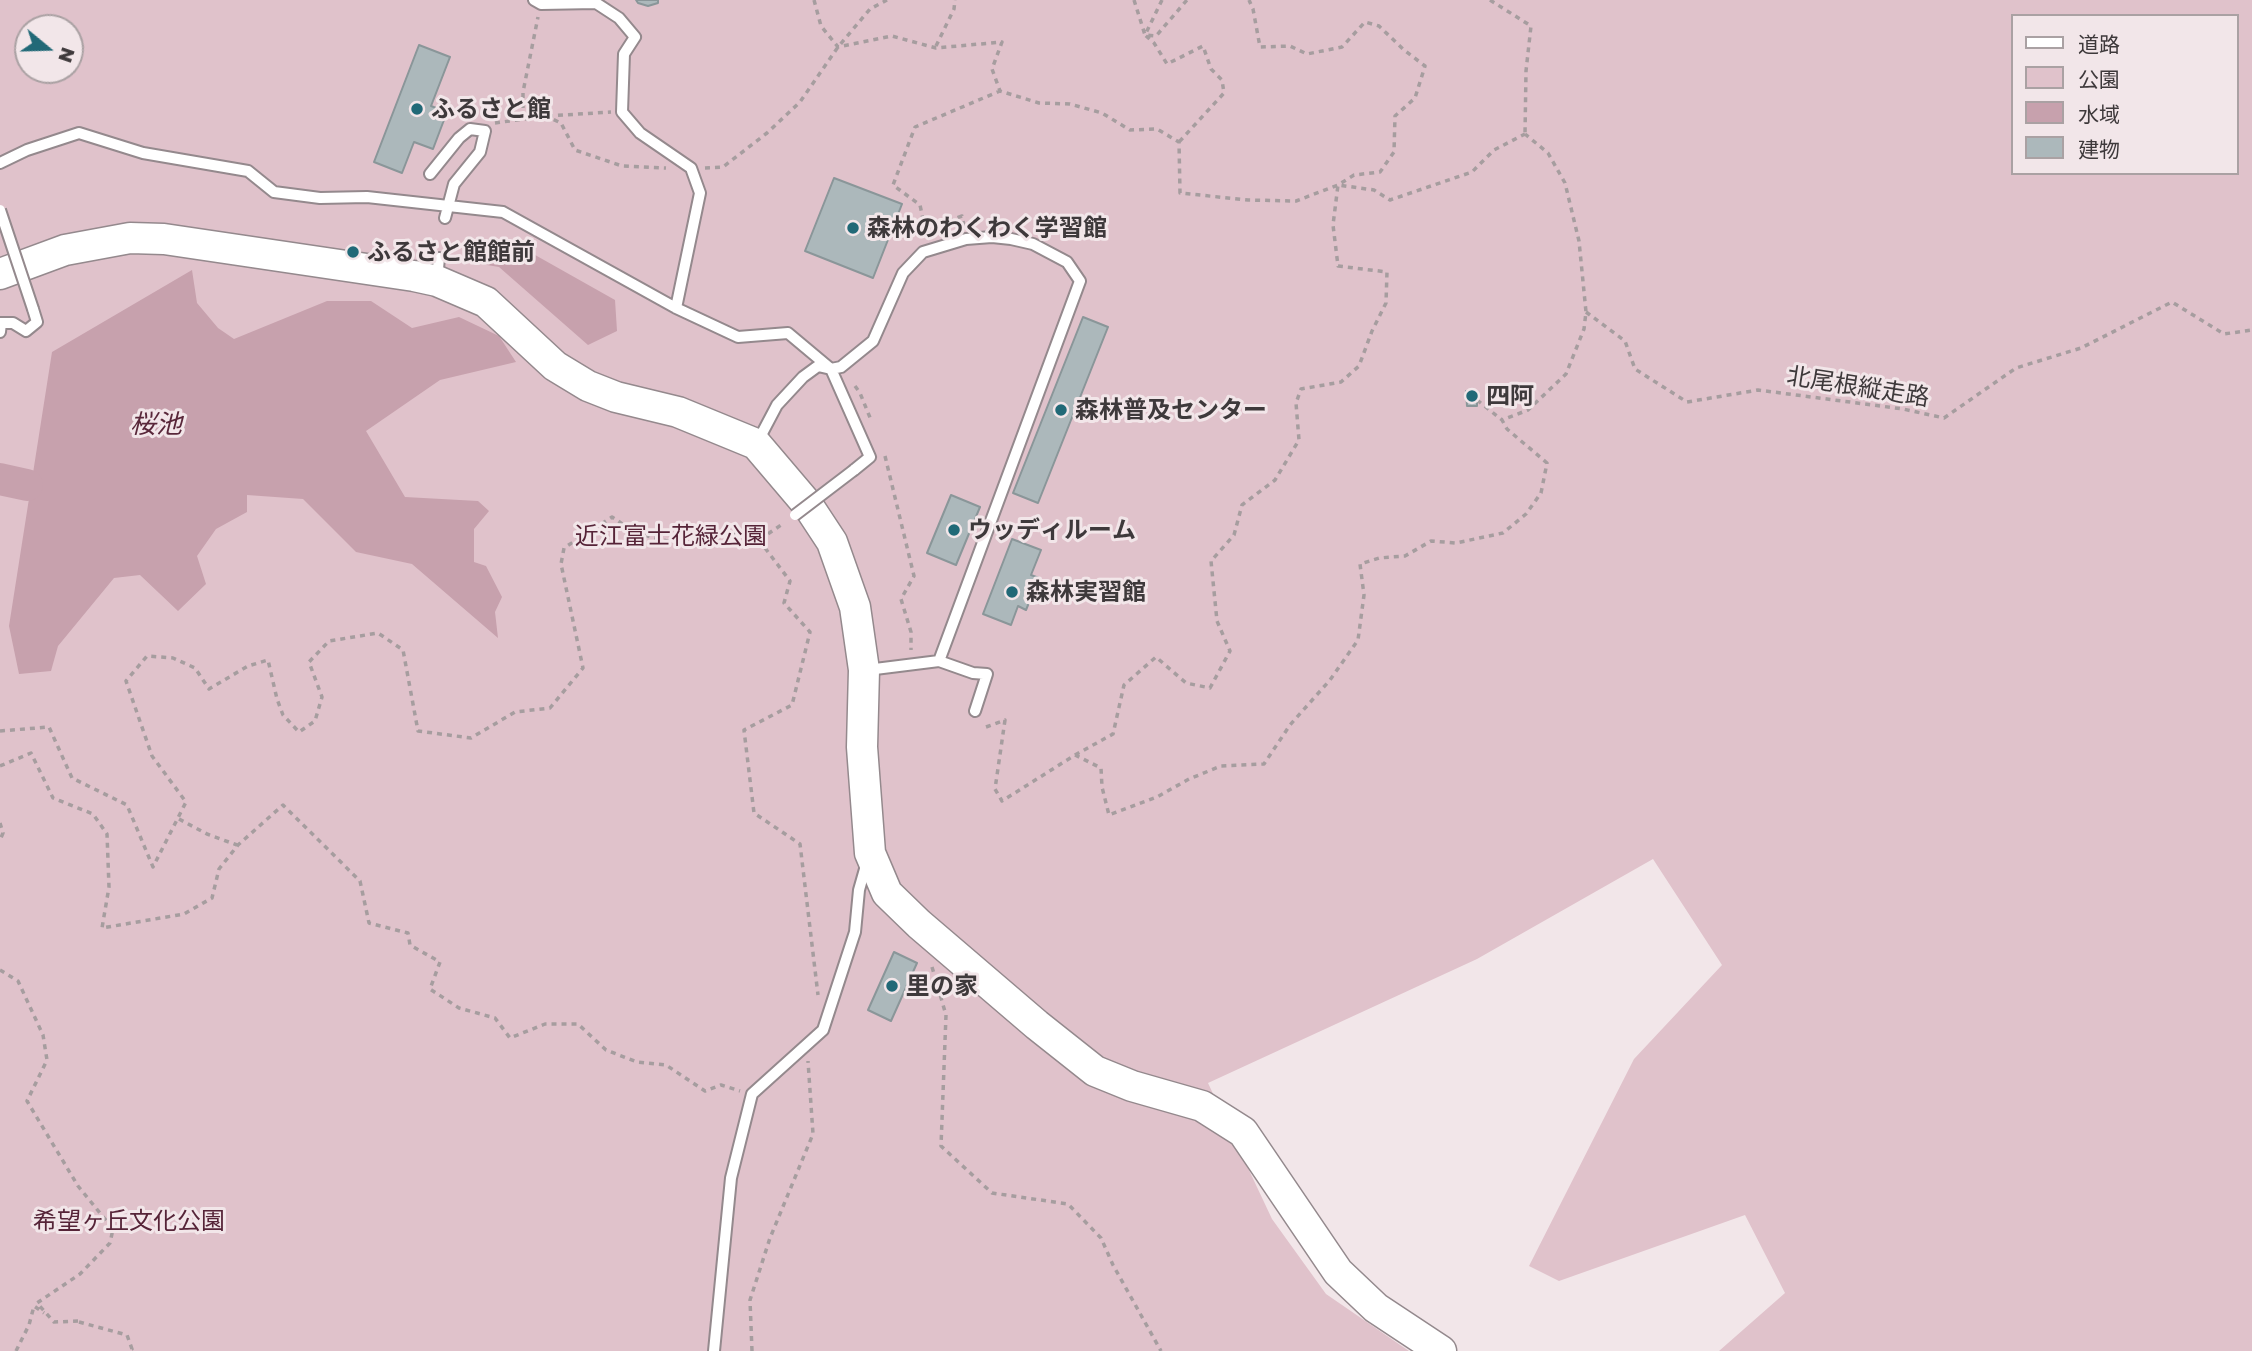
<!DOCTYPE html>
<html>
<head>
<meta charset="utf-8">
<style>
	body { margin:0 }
	#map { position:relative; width:2252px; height:1351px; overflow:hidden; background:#f2e6e9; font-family:"Golos Text","Noto Sans JP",sans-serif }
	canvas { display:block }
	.legend { position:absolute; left:2011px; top:14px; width:228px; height:161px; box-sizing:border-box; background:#f2e6e9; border:2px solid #aaa1a3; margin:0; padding:9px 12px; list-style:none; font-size:21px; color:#3e393b }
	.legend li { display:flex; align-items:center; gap:14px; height:35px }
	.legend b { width:35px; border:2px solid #aaa1a3 }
	.north { position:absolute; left:14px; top:14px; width:70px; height:70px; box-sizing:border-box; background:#f2e6e9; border:2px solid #aaa1a3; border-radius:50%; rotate:109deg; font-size:19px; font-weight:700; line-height:28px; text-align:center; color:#3e393b }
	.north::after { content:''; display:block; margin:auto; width:24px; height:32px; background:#216977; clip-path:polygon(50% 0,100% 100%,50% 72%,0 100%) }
</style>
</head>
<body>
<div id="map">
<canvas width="2252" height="1351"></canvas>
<ul class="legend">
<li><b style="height:9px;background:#fff"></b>道路</li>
<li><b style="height:19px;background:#e0c2cb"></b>公園</li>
<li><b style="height:19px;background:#c7a1ad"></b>水域</li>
<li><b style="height:19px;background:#acb8bb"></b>建物</li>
</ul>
<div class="north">N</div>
</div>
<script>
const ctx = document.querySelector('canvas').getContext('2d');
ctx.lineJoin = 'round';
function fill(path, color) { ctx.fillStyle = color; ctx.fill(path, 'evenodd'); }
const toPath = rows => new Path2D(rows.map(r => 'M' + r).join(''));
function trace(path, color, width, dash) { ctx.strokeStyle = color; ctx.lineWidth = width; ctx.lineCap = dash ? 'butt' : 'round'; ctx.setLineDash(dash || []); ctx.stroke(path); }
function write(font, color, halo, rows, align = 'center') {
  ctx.font = font + ' "Golos Text","Noto Sans JP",sans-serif'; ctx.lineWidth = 6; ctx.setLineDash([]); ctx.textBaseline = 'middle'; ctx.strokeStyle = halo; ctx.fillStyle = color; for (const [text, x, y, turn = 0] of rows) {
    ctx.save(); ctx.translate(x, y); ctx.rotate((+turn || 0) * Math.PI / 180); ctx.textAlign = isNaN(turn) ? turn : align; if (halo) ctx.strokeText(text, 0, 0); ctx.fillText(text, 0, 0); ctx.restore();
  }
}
fill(toPath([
	[0,0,2252,0,2252,1351,1719,1351,1785,1293,1745,1215,1559,1281,1529,1266,1634,1059,1722,965,1653,859,1477,959,1208,1083,1272,1219,1326,1294,1409,1351,0,1351],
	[2012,16,2236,16,2236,173,2012,173],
	[28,28,70,28,70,70,28,70]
]), '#e0c2cb');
fill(toPath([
	[480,245,528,251,615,300,617,331,588,345,499,267,475,263],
	[192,270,197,303,218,328,234,339,327,301,371,301,412,328,459,317,499,336,516,362,440,380,366,431,405,497,478,501,489,511,474,529,474,562,486,566,502,597,495,612,498,638,412,564,356,552,303,499,247,495,247,512,216,529,197,556,206,584,178,611,140,575,114,578,58,646,51,671,19,674,9,626,52,352]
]), '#c7a1ad');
trace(toPath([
	[0,479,27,485]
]), '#c7a1ad', 32);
const building = toPath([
	[636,0,658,0,658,3,648,6,638,3,636,0],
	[419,45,450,57,431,106,447,112,433,149,414,142,402,173,374,162,419,45],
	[834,178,902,204,873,278,805,251,834,178],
	[1083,317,1108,327,1038,503,1013,493,1083,317],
	[1466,391,1477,391,1477,406,1467,406,1466,391],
	[951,495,980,507,956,565,927,553,951,495],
	[1012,539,1041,550,1031,575,1039,578,1026,610,1018,606,1011,625,983,614,1012,539],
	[894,952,917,963,891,1021,868,1010,894,952]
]);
fill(building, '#acb8bb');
trace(building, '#8a9699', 2);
const service = toPath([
	[534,0,541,4,596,3,619,18,635,37,624,54,622,112,640,133,691,168,700,193,676,308],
	[0,163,27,150,79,133,143,153,248,171,274,192,320,198,367,197,503,212,676,308,738,337,788,333,831,369,870,457,854,470],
	[430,174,459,138,470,129,485,131,480,152,454,184,445,218],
	[437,279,439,258],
	[0,332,1,323,13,323,26,331,37,322,33,309],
	[758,441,777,405,803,377,818,366,831,369,841,367,873,341,903,273,923,252,966,239,992,237,1011,239,1033,244,1067,262,1080,281,939,661,867,670],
	[939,661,973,673,987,674,975,711],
	[714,1351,731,1178,752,1094,823,1030,855,932,859,890,867,862]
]);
const secondary = toPath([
	[0,274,65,250,130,238,164,239,414,276,437,281,486,302,555,366,588,386,616,397,678,412,756,444,807,504,832,542,855,607,864,670,862,747,870,853,887,893,919,924,1037,1025,1095,1071,1132,1086,1202,1106,1243,1132,1338,1272,1376,1308,1441,1351]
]);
trace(service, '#94898d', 14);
trace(secondary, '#94898d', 33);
trace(toPath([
	[814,0,821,26,838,47,892,36,936,48,1002,42,992,69,1000,91,1039,103,1070,104,1102,113,1130,130,1157,129,1179,142,1180,193,1248,200,1296,201,1338,185,1354,175,1380,172,1394,152,1395,116,1415,98,1425,66,1404,50,1379,26,1365,22,1342,47,1307,54,1290,46,1260,47,1253,9,1249,0],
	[1134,0,1145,35,1156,36,1187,0],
	[1162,0,1145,35,1154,43,1167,64,1203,46,1211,69,1222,80,1224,93,1179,142],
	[1490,0,1531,26,1526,71,1525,134],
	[936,46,954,9,955,0],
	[548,116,611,112],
	[523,118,523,92,538,17],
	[495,123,546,116,561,123,575,150,622,166,666,168],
	[705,168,723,167,767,133,800,102,838,47,870,9,887,0],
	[964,226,962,216,941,224,923,219,920,205,893,185,915,127,1000,91],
	[1586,312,1625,341,1635,369,1687,402,1758,390,1903,409,1944,418,2016,368,2081,348,2172,302,2224,334,2252,330],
	[855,386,860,393,871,420],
	[1477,400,1502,420],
	[885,456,914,576,901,599,911,632,911,650],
	[759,540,790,581,784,603,810,632,792,705,744,730,754,813,800,844,818,995],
	[986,727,1005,720,995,789,1002,801,1075,755,1101,768,1102,787,1109,815,1157,797,1189,779,1221,766,1264,764,1290,725,1330,680,1358,640,1364,595,1360,564,1379,558,1405,556,1431,541,1456,543,1503,533,1526,514,1541,493,1547,463,1507,429,1502,420,1528,410,1566,374,1584,329,1586,312,1579,241,1565,183,1548,153,1525,134],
	[0,731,49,727,72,778,127,805,153,867,186,802,152,756,126,681,147,656,173,658,195,668,209,689,248,666,268,660,277,699,283,715,299,732,315,721,322,697,309,662,329,641,378,633,403,650,418,731,471,738,515,712,550,708,583,668,561,564,564,548,612,517,636,533,683,545,725,531,759,540,784,523],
	[1075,755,1113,734,1124,685,1156,657,1186,683,1210,688,1230,651,1217,621,1211,561,1234,535,1242,505,1275,480,1299,440,1296,403,1301,389,1341,382,1359,366,1372,331,1386,303,1387,272,1338,266,1333,225,1338,185,1374,190,1390,200,1472,172,1494,150,1525,134],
	[0,766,31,753,53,798,93,814,107,834,109,887,102,928,184,914,212,898,219,869,238,845,283,805,360,881,369,923,408,933,410,945,440,962,430,989,459,1008,495,1018,510,1038,545,1024,578,1024,606,1050,637,1062,666,1065,705,1091,721,1085,740,1091],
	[179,819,207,834,237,845],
	[0,823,3,833,0,840],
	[932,967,946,1015,941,1146,992,1193,1068,1204,1101,1238,1113,1265,1161,1351],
	[0,970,18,981,43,1035,47,1060,27,1101,78,1186,113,1229,110,1243,80,1274,37,1303,54,1322,80,1321],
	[79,1322,127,1335,132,1349,127,1351],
	[16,1351,29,1325,34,1306,44,1313],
	[752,1351,750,1300,770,1238,813,1134,808,1061]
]), '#a69d9f', 3.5, [5, 5]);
trace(service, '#fff', 10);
trace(secondary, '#fff', 30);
const serviceBridge = toPath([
	[0,210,33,309],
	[795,515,854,470]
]);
trace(serviceBridge, '#94898d', 14, []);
trace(serviceBridge, '#fff', 10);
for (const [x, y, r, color] of [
	[417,109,7,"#216977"],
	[853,228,7,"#216977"],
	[353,252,7,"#216977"],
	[1472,396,7,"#216977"],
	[1061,410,7,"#216977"],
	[954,530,7,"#216977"],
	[1012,592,7,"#216977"],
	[892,986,7,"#216977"]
]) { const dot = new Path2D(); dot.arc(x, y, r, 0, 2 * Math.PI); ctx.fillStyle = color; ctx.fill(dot); trace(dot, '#f2e6e9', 2.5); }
write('bold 24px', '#3e393b', '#f2e6e9', [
	["ふるさと館",431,109],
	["森林のわくわく学習館",867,228],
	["ふるさと館館前",367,252],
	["四阿",1486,396],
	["森林普及センター",1075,410],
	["ウッディルーム",968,530],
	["森林実習館",1026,592],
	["里の家",906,986]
], 'left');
write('24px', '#3e393b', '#f2e6e9', [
	["北尾根縦走路",1858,387,9]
]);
write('24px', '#562438', '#f2e6e9', [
	["近江富士花緑公園",671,536],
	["希望ヶ丘文化公園",129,1221]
]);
write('italic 26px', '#59273a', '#f2e6e9', [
	["桜池",156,425]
]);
</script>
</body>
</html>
